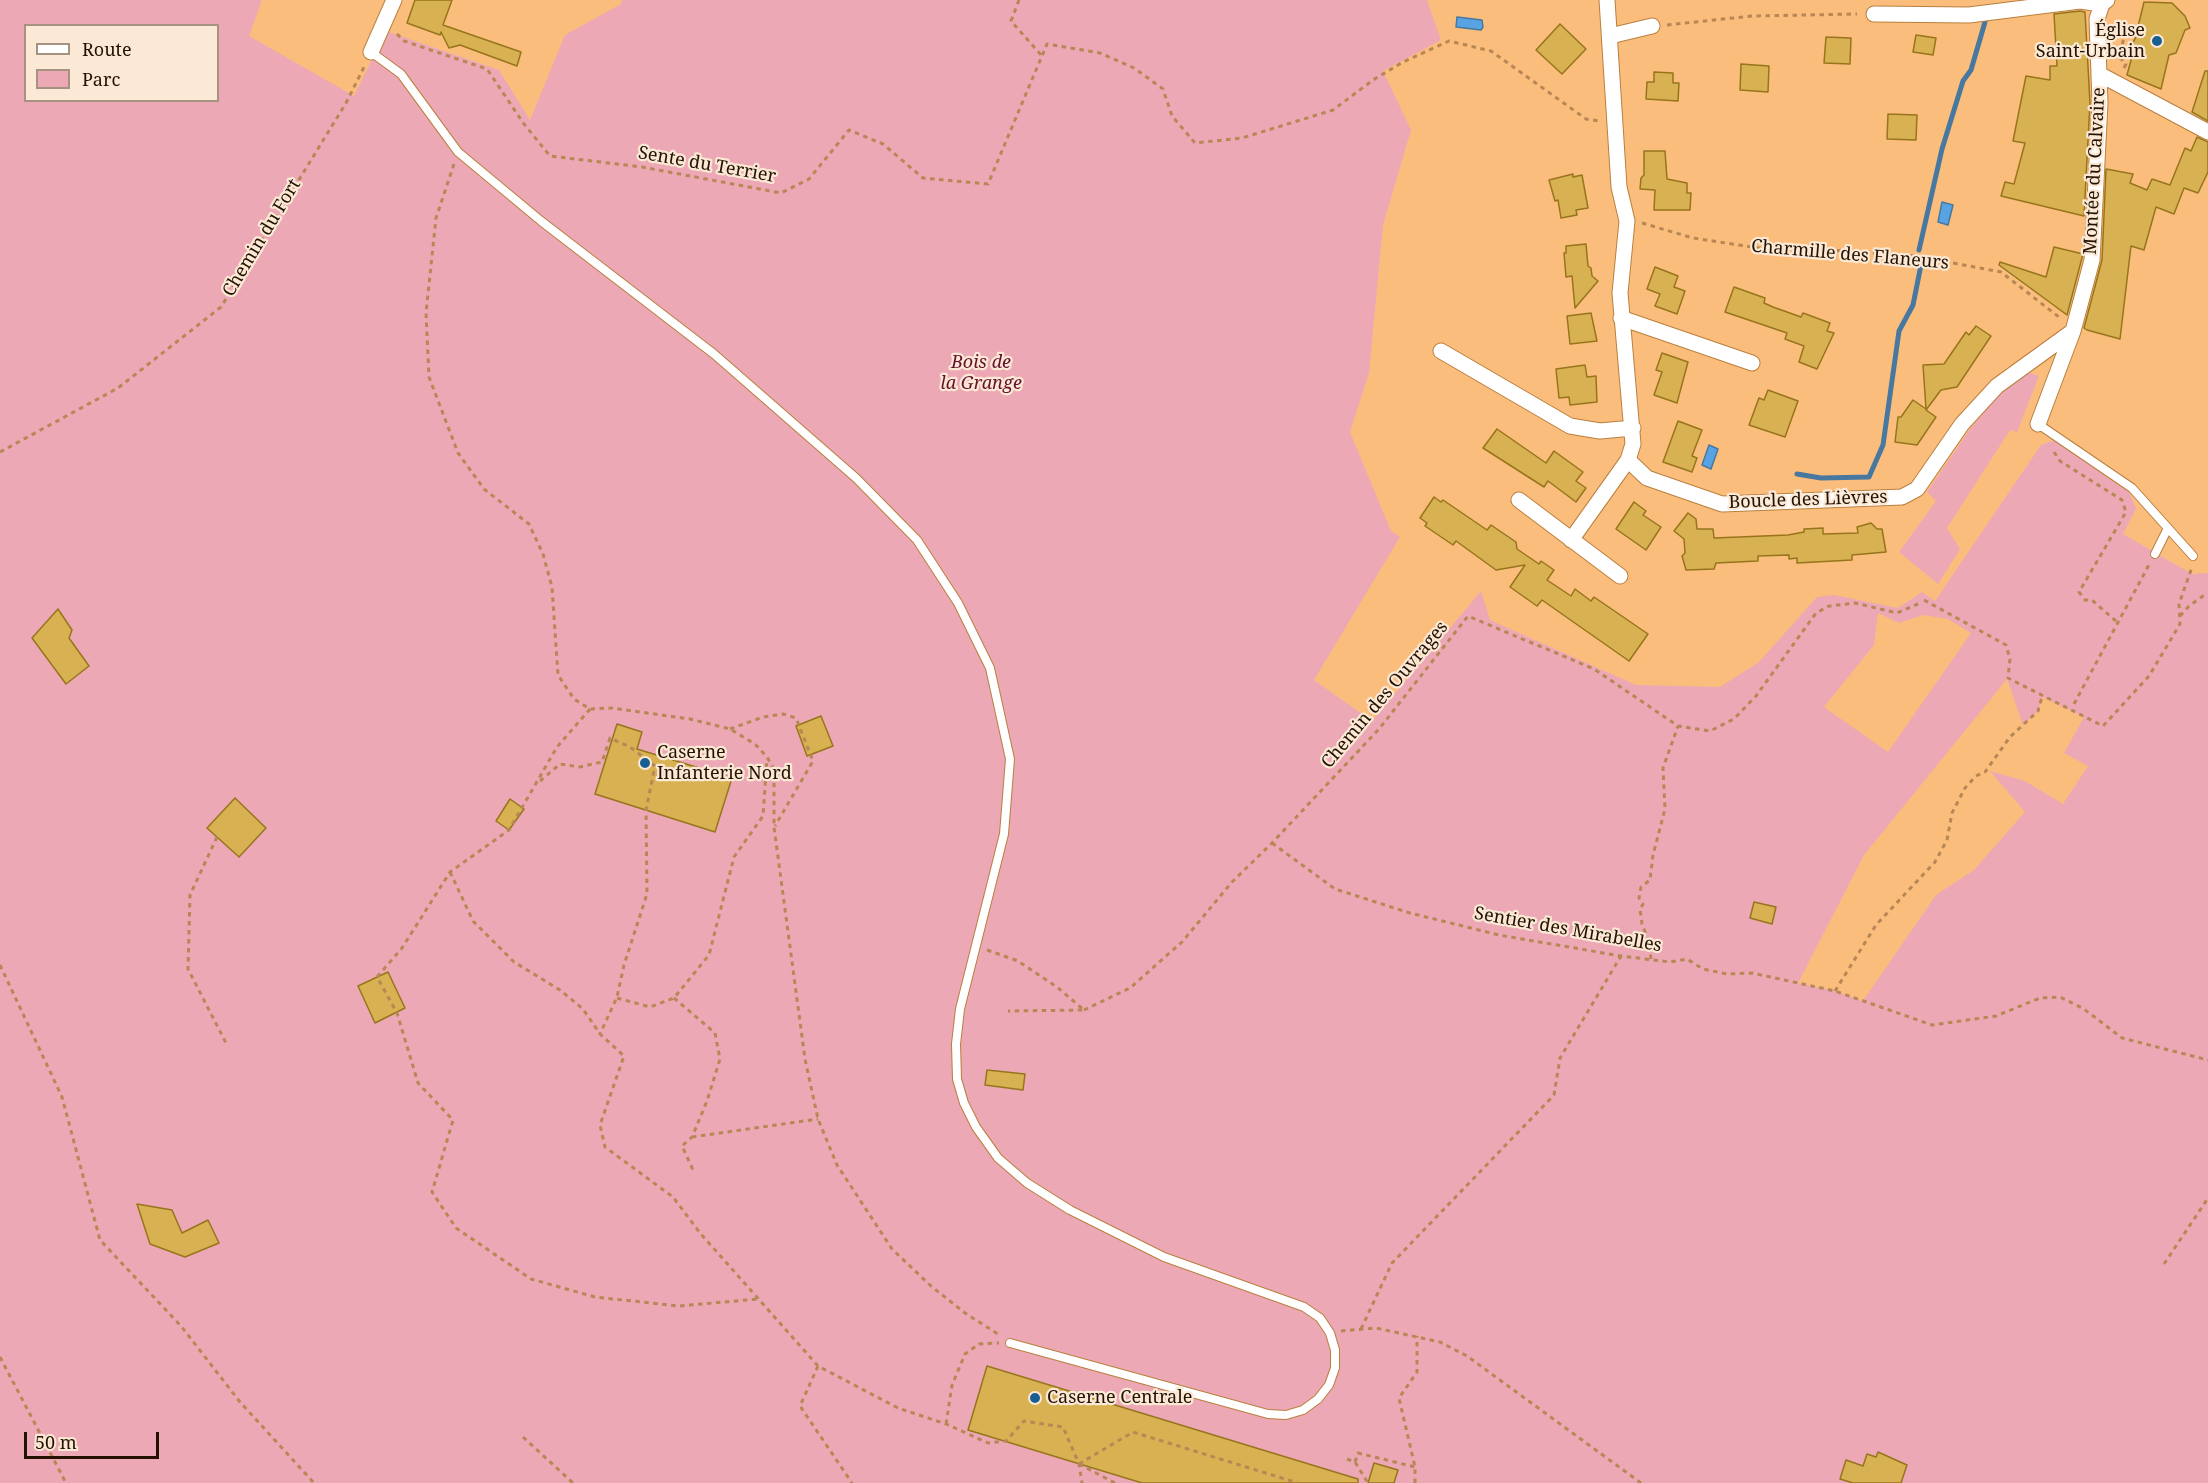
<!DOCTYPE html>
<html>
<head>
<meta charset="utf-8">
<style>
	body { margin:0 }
	#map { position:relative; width:2208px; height:1483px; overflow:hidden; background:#fbbd7c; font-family:"Noto Serif",serif }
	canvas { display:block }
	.legend { position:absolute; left:24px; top:24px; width:195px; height:78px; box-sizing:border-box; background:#fbe8d5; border:2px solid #a59280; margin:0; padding:8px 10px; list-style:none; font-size:18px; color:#231200 }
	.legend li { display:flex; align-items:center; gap:12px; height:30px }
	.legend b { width:30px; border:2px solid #a59280 }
	.scale { position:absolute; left:24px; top:1432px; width:135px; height:27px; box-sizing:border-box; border:3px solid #231200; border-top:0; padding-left:8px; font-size:18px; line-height:21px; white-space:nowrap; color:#231200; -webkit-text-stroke:4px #fbe8d5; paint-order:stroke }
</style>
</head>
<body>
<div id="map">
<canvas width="2208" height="1483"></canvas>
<ul class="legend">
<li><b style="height:8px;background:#fff"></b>Route</li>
<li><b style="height:16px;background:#eca8b5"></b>Parc</li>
</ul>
<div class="scale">50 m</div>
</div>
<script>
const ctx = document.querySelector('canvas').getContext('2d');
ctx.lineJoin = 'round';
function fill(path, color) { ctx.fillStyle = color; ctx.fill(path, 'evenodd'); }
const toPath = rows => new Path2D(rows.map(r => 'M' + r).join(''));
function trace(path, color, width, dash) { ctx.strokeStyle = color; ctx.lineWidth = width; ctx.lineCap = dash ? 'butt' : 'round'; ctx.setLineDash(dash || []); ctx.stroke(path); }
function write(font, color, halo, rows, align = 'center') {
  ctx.font = font + ' "Noto Serif",serif'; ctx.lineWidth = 4.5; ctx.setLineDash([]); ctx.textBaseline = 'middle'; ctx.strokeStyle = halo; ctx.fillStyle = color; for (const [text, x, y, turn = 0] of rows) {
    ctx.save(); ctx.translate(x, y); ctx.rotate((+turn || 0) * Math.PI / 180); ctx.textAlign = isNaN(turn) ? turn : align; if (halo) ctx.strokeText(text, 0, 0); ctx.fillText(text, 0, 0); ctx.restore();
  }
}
fill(toPath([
	[0,0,262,0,249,36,354,96,386,31,499,70,530,120,565,35,621,4,622,0,1427,0,1441,40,1383,71,1411,130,1383,225,1369,373,1350,432,1391,531,1400,537,1314,680,1372,721,1481,591,1490,620,1636,685,1720,687,1759,662,1817,597,1834,595,1898,608,1922,592,1935,601,2041,445,2055,440,2129,491,2136,509,2123,534,2192,574,2208,573,2208,1483,0,1483],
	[26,26,218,26,218,100,26,100],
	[1878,613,1899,623,1923,615,1948,619,1971,633,1888,752,1824,707,1874,645],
	[2007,679,2023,725,2038,711,2042,697,2084,717,2064,753,2088,766,2063,804,2025,781,1990,771,2025,812,1974,870,1936,895,1863,1001,1835,991,1798,983,1864,855],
	[2025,371,2039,376,2017,432,2010,430,1947,528,1960,549,1938,584,1899,552,1936,501,1927,492,1970,429,2003,390]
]), '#eca8b5');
const water = toPath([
	[1457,17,1482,20,1483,27,1481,30,1456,27,1457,17],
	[1942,202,1953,205,1948,225,1938,222,1942,202],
	[1709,445,1718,449,1711,469,1702,465,1709,445]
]);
fill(water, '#58a3e4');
trace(water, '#4878a0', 1.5);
trace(toPath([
	[1919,250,1942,149,1963,81,1971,70,1985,22],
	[1797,474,1821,478,1869,477,1883,445,1899,331,1913,305,1921,265]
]), '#4878a0', 5);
const building = toPath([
	[415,0,452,0,443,25,521,52,517,66,460,45,449,48,441,32,440,35,407,23,415,0],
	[2144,2,2172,3,2185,16,2190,28,2185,30,2176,53,2169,55,2161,89,2127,75,2134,49,2130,47,2135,39,2144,2],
	[2080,11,2085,12,2090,103,2084,216,2001,196,2005,182,2014,184,2025,143,2013,141,2026,76,2050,80,2050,66,2057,66,2054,14,2080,11],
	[1560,24,1586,49,1562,74,1536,50,1560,24],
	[1916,35,1936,38,1933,55,1913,52,1916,35],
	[1826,37,1851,38,1850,64,1824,63,1826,37],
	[1741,64,1769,66,1768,92,1740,90,1741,64],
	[2205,71,2208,71,2208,121,2192,112,2205,71],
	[1654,72,1673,73,1673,83,1679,83,1678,101,1646,99,1647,82,1654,82,1654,72],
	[1888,114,1917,115,1916,140,1887,139,1888,114],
	[2197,137,2208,142,2208,172,2198,193,2184,188,2174,214,2156,207,2144,250,2131,246,2120,339,2087,330,2084,328,2102,260,2106,169,2133,174,2130,183,2147,190,2152,179,2170,185,2185,148,2191,151,2197,137],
	[1644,151,1665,151,1667,179,1687,183,1687,193,1691,193,1690,210,1654,210,1655,190,1640,189,1641,178,1644,175,1644,151],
	[1573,174,1573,177,1582,175,1588,208,1576,210,1577,215,1561,218,1558,200,1555,201,1549,180,1573,174],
	[1586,244,1588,266,1591,268,1592,276,1598,281,1575,308,1572,276,1566,277,1564,253,1566,253,1566,246,1586,244],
	[2054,247,2083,254,2067,315,1999,265,2000,262,2046,277,2054,247],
	[1655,267,1678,276,1674,287,1685,291,1677,314,1655,306,1660,294,1647,289,1655,267],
	[1734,287,1765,298,1764,303,1773,307,1801,317,1803,313,1830,323,1827,331,1834,333,1817,369,1799,362,1804,346,1785,339,1787,333,1725,312,1734,287],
	[1591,313,1597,341,1570,344,1567,316,1591,313],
	[1976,326,1991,336,1957,387,1941,390,1926,410,1936,417,1917,445,1895,442,1898,417,1901,417,1913,400,1926,409,1923,365,1944,364,1966,332,1969,335,1976,326],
	[1662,353,1688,362,1677,403,1654,395,1662,372,1656,370,1662,353],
	[1585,365,1587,377,1596,376,1597,402,1570,405,1569,397,1559,398,1556,369,1585,365],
	[1768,390,1798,401,1785,437,1749,425,1759,398,1764,400,1768,390],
	[1678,421,1702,430,1692,456,1697,458,1692,472,1663,462,1678,421],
	[1497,429,1546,463,1554,451,1583,472,1576,481,1586,488,1576,502,1548,481,1544,487,1483,448,1497,429],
	[1434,497,1441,502,1443,500,1487,530,1491,525,1516,542,1517,549,1539,564,1541,561,1554,570,1547,580,1571,596,1575,589,1591,601,1594,597,1648,634,1629,661,1542,600,1537,606,1510,587,1525,565,1496,570,1456,541,1453,545,1425,526,1427,523,1420,518,1434,497],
	[1634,502,1646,511,1643,515,1661,527,1646,550,1616,529,1634,502],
	[1688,513,1696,519,1697,529,1713,529,1714,538,1788,535,1804,532,1804,529,1823,528,1823,534,1858,533,1857,527,1871,523,1877,529,1882,529,1886,552,1852,555,1852,560,1797,563,1797,558,1789,559,1789,555,1758,556,1758,561,1716,563,1714,569,1686,570,1682,556,1685,553,1684,539,1674,531,1688,513],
	[58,609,72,630,69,638,89,666,66,684,32,638,58,609],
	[821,716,833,746,807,756,796,726,821,716],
	[617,724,642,732,637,749,732,778,715,832,595,794,617,724],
	[235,798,266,828,239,857,207,828,235,798],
	[510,799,524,809,509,830,496,821,510,799],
	[1754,902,1776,907,1772,924,1750,918,1754,902],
	[388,972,405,1008,375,1023,358,986,388,972],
	[987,1070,1025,1074,1023,1090,985,1085,987,1070],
	[137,1204,172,1210,182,1233,208,1220,219,1243,185,1257,150,1244,137,1204],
	[987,1366,1358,1479,1358,1483,1142,1483,968,1430,987,1366],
	[1878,1452,1907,1465,1901,1483,1853,1483,1840,1479,1846,1460,1863,1466,1867,1454,1876,1457,1878,1452],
	[1374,1463,1398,1470,1394,1483,1368,1483,1374,1463]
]);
fill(building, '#d8b152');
trace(building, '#97751c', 1.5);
const lane = toPath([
	[371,52,401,74,458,152,541,221,714,354,856,478,917,540,958,603,990,668,1010,759,1004,834,960,1009,956,1044,957,1079,964,1103,976,1127,998,1158,1027,1183,1070,1210,1164,1257,1304,1307,1320,1318,1330,1333,1335,1350,1335,1368,1329,1385,1318,1399,1303,1410,1286,1415,1268,1414,1010,1343],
	[2038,424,2132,488,2193,556],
	[2155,554,2168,528]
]);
const street = toPath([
	[1874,14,1969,15,2080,1,2102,4],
	[1610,36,1652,26],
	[371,52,394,0],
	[2099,74,2208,132],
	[1621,318,1752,363],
	[1441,351,1570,426,1600,431,1633,428],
	[2038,424,2073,331,2092,260,2100,103,2097,19,2102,4,2107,0],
	[1628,460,1647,478,1722,504,1902,497,1917,489,1962,424,1997,386,2073,331],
	[1519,500,1620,576],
	[1571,540,1628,460,1633,444,1620,293,1627,221,1619,187,1607,0]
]);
trace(lane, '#ba7f3e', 10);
trace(street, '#ba7f3e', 17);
trace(toPath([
	[1019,0,1011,21,1042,56],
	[1667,25,1752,16,1857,14],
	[397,34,404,41,487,69,524,124,550,156,642,167,781,193,809,179,849,130,883,144,923,178,988,184,1047,44,1100,53,1134,68,1163,89,1172,116,1195,143,1242,138,1333,110,1373,80,1403,62,1449,41,1491,51,1586,119,1599,121],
	[2124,68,2126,64,2120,58,2122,46,2125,32,2132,24],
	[454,164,436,218,426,313,429,377,458,453,484,489,529,524,543,554,552,587,558,675,574,699,590,709,612,708,690,719,730,729,755,744,767,757,774,769,774,827,805,1059,818,1119,837,1165,892,1249,931,1286,965,1313,1001,1336],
	[1642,223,1693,238,1765,249,1829,250,1916,256,2001,272,2059,317],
	[0,452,118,388,221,307,346,103,364,67],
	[2054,452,2060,461,2122,500,2126,512,2079,592,2085,600,2092,600,2118,623],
	[1924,600,2006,645,2010,659,2008,678,2103,726,2149,676,2180,624,2179,604,2192,567],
	[2180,616,2189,606,2203,596,2208,596],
	[2074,704,2150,563],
	[590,709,557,747,509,830,450,872,402,948,377,977,397,1013,418,1083,453,1120,432,1192,456,1228,531,1279,595,1297,679,1306,758,1299],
	[730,729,763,717,783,714,796,718,813,761,775,826],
	[540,781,560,764,580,767,602,762,610,738,630,747,655,766,646,810,647,894,624,965,617,997,600,1034],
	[217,837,190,895,188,969,226,1043],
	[1272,843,1335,889,1410,913,1499,935,1621,956,1670,962,1687,959,1703,969,1727,974,1752,973,1835,991,1932,1025,1996,1016,2040,998,2060,997,2084,1009,2122,1038,2208,1060],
	[450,872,473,921,514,962,560,990,583,1009,600,1034,624,1056,600,1125,605,1147,673,1197,700,1233,818,1366,898,1408,946,1424,988,1443,1006,1441,1024,1421,1063,1427,1079,1464,1082,1483],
	[987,950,1018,961,1057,987,1084,1010,1008,1011],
	[1651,959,1649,942,1642,924,1640,909,1643,904,1639,898,1641,887,1650,880,1653,855,1665,809,1663,768,1678,726],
	[0,965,62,1097,100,1240,181,1326,240,1402,314,1483],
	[1835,991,1876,925,1935,862,1947,840,1952,813,1965,788,1976,776,1985,772,2010,737,2038,711,2042,697],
	[617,998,650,1007,674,998,709,955,734,857,763,816,767,759],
	[674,998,715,1033,720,1059,707,1101,692,1137,682,1146,694,1172],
	[1084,1010,1130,988,1182,942,1232,882,1272,843,1379,729,1468,616,1594,669,1678,726,1710,731,1734,719,1756,696,1816,613,1829,606,1855,603,1897,613,1920,603],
	[692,1137,818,1119],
	[2164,1264,2208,1198],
	[1361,1329,1392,1263,1554,1095,1560,1058,1621,956],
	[1341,1331,1376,1328,1440,1342,1467,1356,1641,1483],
	[0,1357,66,1483],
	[818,1366,800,1406,852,1483],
	[946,1424,952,1385,965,1354,979,1344,999,1343],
	[523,1437,573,1483],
	[1347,1459,1355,1462,1368,1483],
	[1355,1462,1358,1453,1415,1467],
	[1079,1464,1133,1432,1298,1483],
	[1079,1464,1115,1483],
	[1415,1483,1415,1467,1399,1398,1417,1372,1417,1336]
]), '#b78755', 3, [4.5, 4.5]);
trace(lane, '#fff', 8);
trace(street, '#fff', 15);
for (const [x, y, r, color] of [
	[2157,41,6,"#185e92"],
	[645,763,6,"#185e92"],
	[1035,1398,6,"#185e92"]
]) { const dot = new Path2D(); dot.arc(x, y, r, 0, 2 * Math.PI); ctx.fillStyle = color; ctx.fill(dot); trace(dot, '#fbe8d5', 2); }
write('18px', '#231200', '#fbe8d5', [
	["Église",2145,31,"right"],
	["Saint-Urbain",2145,52,"right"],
	["Caserne",657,753],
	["Infanterie Nord",657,774],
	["Caserne Centrale",1047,1398]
], 'left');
write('18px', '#231200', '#fbe8d5', [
	["Sente du Terrier",707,165,10],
	["Montée du Calvaire",2095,171,-87],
	["Chemin du Fort",262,238,-59],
	["Charmille des Flaneurs",1850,255,5],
	["Boucle des Lièvres",1808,500,-2],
	["Chemin des Ouvrages",1385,695,-50],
	["Sentier des Mirabelles",1568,930,10]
]);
write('italic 18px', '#670f2e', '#fbe8d5', [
	["Bois de",981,363],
	["la Grange",981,384]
]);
</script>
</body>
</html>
